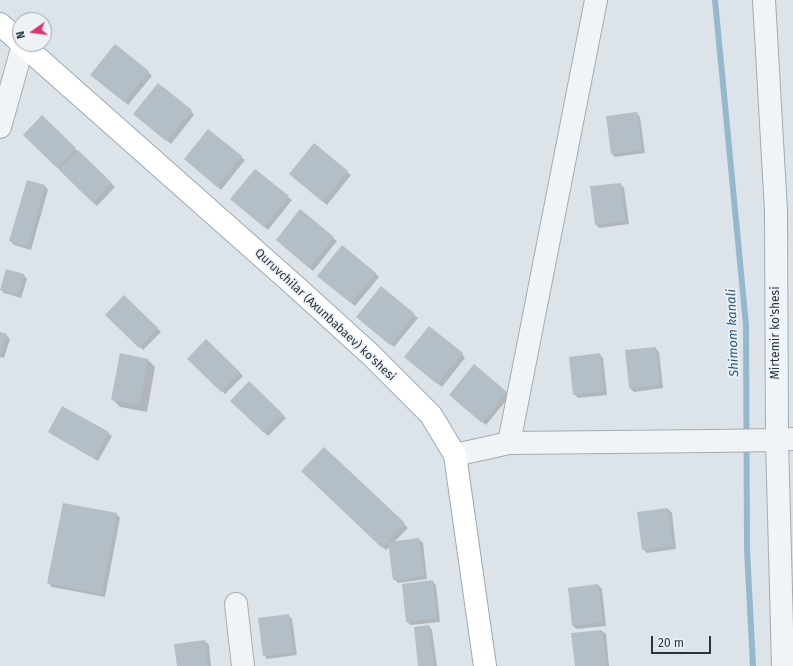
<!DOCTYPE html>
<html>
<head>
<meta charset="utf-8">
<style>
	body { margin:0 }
	#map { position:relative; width:793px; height:666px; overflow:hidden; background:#dde4e9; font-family:"Fira Sans",sans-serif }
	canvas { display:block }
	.north { position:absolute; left:12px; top:12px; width:40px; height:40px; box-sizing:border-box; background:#edf2f6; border:1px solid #9da6ae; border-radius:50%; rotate:256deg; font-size:11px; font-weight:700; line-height:16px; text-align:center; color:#253441 }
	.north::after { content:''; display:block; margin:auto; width:14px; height:18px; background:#dc356a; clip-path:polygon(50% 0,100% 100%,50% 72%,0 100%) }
	.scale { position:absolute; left:651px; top:636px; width:60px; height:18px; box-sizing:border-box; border:2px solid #253441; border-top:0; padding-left:5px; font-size:12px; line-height:14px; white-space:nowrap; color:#253441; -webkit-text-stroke:3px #edf2f6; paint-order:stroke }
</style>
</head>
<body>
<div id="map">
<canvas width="793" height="666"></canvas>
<div class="north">N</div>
<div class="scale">20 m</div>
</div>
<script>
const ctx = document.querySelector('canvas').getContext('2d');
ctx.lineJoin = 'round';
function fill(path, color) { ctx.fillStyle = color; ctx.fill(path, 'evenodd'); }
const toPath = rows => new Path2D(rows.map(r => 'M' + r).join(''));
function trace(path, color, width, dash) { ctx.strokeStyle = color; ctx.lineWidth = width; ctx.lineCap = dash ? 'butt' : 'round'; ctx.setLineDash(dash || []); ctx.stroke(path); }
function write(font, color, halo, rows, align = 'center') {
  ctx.font = font + ' "Fira Sans",sans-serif'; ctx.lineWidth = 3.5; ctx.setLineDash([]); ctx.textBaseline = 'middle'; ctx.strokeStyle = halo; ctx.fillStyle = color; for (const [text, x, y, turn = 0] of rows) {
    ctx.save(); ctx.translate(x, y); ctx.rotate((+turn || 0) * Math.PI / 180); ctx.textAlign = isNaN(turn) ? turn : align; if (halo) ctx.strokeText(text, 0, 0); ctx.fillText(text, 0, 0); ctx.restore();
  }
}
fill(toPath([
	[148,72,152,76,128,105,95,78],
	[191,111,194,115,171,144,138,117],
	[637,113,640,117,645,153,615,157,611,153],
	[42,117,115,187,97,206,24,135],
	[241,157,245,160,221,190,185,159],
	[347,172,351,175,327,205,294,178],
	[620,184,624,188,629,224,599,228,596,224],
	[45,186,48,190,31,250,14,245,10,241],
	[288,197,292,200,268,230,235,203],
	[333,238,337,241,313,271,281,244],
	[375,273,379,277,355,306,322,280],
	[24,275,27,279,21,298,4,293,1,290],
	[124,296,161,332,143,350,107,315],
	[414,315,418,318,394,347,361,321],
	[0,333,6,335,10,339,4,358,0,357],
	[206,340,243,376,225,394,188,359],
	[655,348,659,352,663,388,634,392,630,388,626,351],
	[462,354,465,358,442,387,409,360],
	[599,354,603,358,607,395,578,398,574,394],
	[148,360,155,367,147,412,120,407,112,399],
	[474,366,510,396,486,425,454,399],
	[249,382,286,418,268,436,231,401],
	[49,432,108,433,112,436,98,461,53,435],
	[324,448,408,528,394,542,419,539,423,543,427,579,398,583,394,579,390,546,386,550,302,471],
	[668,509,672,513,676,549,647,553,643,549],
	[116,514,120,518,105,597,52,587,48,583],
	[432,581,436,585,440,622,411,625,407,622],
	[598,585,602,589,606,626,577,629,573,626],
	[288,615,292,619,297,655,267,659,264,655],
	[429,626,432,630,437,666,419,666],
	[602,631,606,634,609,666,576,666],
	[205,641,209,645,211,666,178,666]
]), '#0003');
trace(toPath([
	[715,0,746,325,747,549,753,666]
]), '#94b9cd', 6);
fill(toPath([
	[115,44,149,71,124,102,90,75],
	[158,83,192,110,166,141,133,114],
	[637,112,642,150,611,154,606,116],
	[42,115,76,148,57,168,23,135],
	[208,129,242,156,217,187,184,159],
	[314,143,348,171,323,202,289,174],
	[78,150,112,183,93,203,59,170],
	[255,169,289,196,264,227,230,199],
	[27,180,45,185,28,247,9,241],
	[621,183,625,221,595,225,590,186],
	[300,209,334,237,309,268,276,240],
	[342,245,376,273,351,303,317,276],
	[6,269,24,274,18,295,0,290],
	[381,286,415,314,390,345,356,317],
	[124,295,158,328,139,348,105,315],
	[429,326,463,353,437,384,404,357],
	[0,332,7,334,0,355],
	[206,339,240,372,221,392,187,359],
	[656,347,660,385,629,388,625,350],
	[120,353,148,359,139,405,111,400],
	[600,353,604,391,573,395,569,357],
	[474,364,507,392,482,423,449,395],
	[249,381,283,414,264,433,230,401],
	[62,406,109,432,94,458,48,432],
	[324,447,405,523,382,548,301,471],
	[63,503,117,513,101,594,47,583],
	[668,508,673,546,642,550,637,512],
	[419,538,424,576,393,580,388,542],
	[433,580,437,618,406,622,402,584],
	[598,584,603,622,572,626,568,588],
	[289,614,293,652,263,656,258,618],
	[429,625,434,666,418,666,414,627],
	[602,630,607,666,575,666,571,633],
	[205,640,208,666,177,666,174,644]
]), '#b4bec6');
const minor = toPath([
	[764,0,776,211,777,440,783,666],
	[0,127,23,45],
	[509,443,596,0],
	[455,455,509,443,712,441,777,440,793,439],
	[236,604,243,666]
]);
const major = toPath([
	[0,24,20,42],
	[22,44,294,285,370,354,431,415,455,455,485,666]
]);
trace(minor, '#a2acb3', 24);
trace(major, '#9caab6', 24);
trace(minor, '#f1f4f7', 22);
trace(major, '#fff', 22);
write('12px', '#253441', '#edf2f6', [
	["Quruvchilar (Axunbabaev) ko'shesi",325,315,43],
	["Mirtemir ko'shesi",776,333,-90]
]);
write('italic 13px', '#2b5b79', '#edf2f6', [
	["Shimom kanali",733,333,-92]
]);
</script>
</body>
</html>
